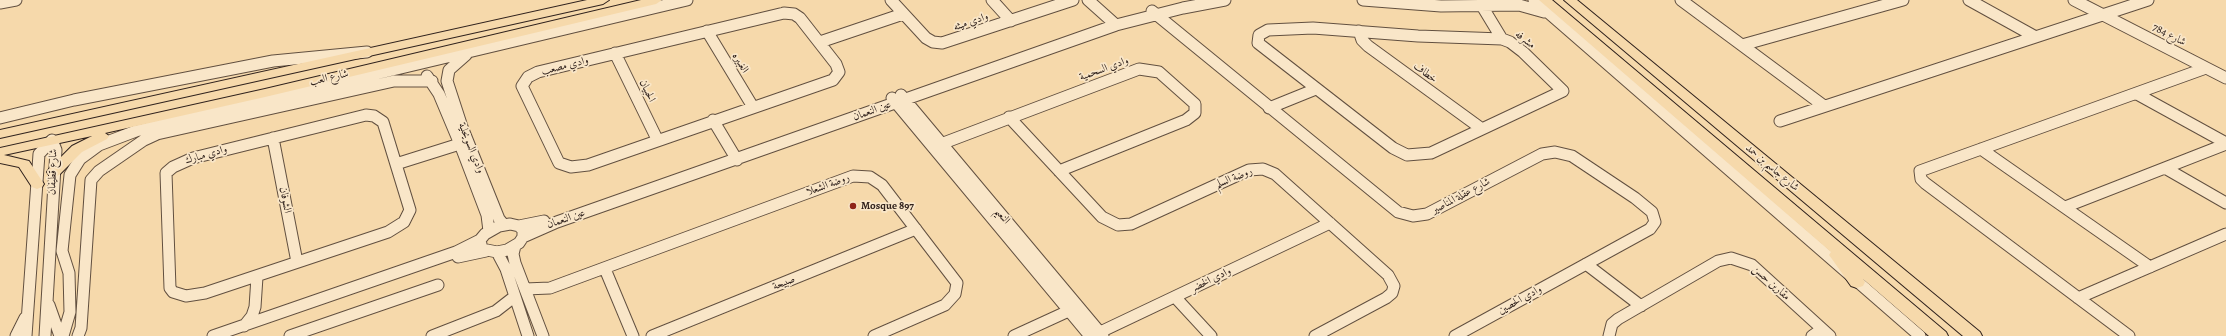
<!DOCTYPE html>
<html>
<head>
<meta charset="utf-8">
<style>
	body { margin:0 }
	canvas { display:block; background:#f6d9ab }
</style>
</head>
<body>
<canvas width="2226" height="336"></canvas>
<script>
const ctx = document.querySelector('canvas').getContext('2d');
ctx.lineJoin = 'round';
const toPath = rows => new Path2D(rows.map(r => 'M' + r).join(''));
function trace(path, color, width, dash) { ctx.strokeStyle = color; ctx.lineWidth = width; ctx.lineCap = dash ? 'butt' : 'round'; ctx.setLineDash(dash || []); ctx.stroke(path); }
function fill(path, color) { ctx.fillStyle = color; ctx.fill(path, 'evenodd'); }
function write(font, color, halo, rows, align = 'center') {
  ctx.font = font + ' Alegreya,Amiri,serif'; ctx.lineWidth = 3.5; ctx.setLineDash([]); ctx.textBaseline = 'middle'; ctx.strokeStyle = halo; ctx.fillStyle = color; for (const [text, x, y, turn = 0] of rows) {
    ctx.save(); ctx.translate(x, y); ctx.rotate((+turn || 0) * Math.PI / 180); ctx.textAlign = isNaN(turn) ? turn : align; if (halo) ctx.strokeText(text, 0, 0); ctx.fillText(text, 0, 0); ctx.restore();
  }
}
const minor = toPath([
	[891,0,926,38,933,42,942,43,1073,0],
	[992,0,1011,21],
	[1088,0,1116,25],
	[1363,0,1441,6,1519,5,1544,12],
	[1534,0,1920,336],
	[1681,0,1824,106],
	[1969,0,2034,36],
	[2074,0,2226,78],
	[0,3,16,0],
	[1482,6,1502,39],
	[1152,11,1398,212,1413,216,1427,214,1542,154,1555,152,1572,156,1635,198,1652,212,1655,222,1650,229,1455,336],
	[784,13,794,14,800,18,836,64,839,72,833,80,588,165,571,167,559,163,522,86,528,77,538,72,784,13],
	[1313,28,1418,36,1502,39,1510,42,1523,52,1563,91,1431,153,1407,155,1393,148,1258,43,1259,35,1268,30,1313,28],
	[707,31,753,107],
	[1359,31,1362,40,1368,46,1482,129],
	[820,42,903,14],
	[1742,45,1903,0],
	[615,53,657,139],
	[466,55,449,70,447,81,462,127,499,219,504,225],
	[427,76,439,94,460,144,487,215,489,231],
	[2137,94,2226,143],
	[901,95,1103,336],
	[892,98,1090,336],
	[1269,108,1316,89],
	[366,115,374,116,383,122,410,210,404,222,388,232,205,293,186,296,173,292,170,288,166,173,173,167,193,158,366,115],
	[1009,117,1102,217,1118,225,1131,224,1249,170,1263,169,1275,174,1388,275,1394,286,1392,293,1386,298,1315,336],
	[0,118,74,100,273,61,367,52],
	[713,120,737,160],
	[1780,121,2148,0],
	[273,138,297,262],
	[933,147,1139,69,1159,72,1195,104,1195,113,1186,120,1059,171],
	[1981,149,2150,267],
	[396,164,466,142],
	[2165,168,2226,203],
	[2065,207,2226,144],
	[510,224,519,226,523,230,523,237,519,243,507,250,497,252,482,249,480,240,485,234,499,226,510,224],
	[519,226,544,221],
	[523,237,557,222,1116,25,1183,8,1225,0],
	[515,246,513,254,515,263,543,336],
	[497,252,506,269,528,336],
	[458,257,486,251],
	[1586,264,1641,306],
	[605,269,633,336],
	[525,289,550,288,853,176,870,177,882,185,957,283,955,294,945,305,874,336],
	[1175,297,1211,336],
	[2078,298,2226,234],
	[49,305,60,336],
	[244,326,252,316,255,307,257,277],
	[1094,335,1330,223],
	[16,336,25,318],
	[26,336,39,154,52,140,56,150,45,336],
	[63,336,70,312,69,273,62,251,70,175,80,159,99,145,136,131,687,0],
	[78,336,81,328,91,180,99,171,144,140,157,134,394,81,432,81],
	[213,336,456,252,480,240],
	[290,336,438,285],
	[432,336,496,311,514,297],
	[652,336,916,229],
	[1014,336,1075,308],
	[1609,336,1612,324,1618,319,1718,261,1731,258,1752,265,1830,336],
	[1812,336,1822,329],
	[2129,336,1925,183,1921,179,1920,171,2206,68]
]);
const major = toPath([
	[587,0,609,0,603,4,0,138,0,130,587,0],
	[641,0,662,0,656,4,265,97,105,133,109,136,107,139,82,152,59,175,54,177,49,175,47,172,49,169,72,146,92,136,4,155,29,161,44,184,42,187,37,189,32,187,19,167,0,163,0,148,265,89,641,0],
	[1539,0,1552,0,1946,332,1948,336,1929,336,1863,279,1865,282,1863,286,1857,288,1851,286,1832,259,1829,255,1831,252,1539,0],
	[1564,0,1577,0,1980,332,1982,336,1963,336,1564,0]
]);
trace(minor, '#625040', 13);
trace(major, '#30221d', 2);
trace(minor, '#f9e6c8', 11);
fill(major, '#f6d9ab');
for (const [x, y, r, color] of [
	[853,206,4,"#8f2418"]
]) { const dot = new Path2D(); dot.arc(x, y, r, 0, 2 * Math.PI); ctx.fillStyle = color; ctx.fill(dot); trace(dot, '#f9e6c8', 1.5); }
write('11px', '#30221d', '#f9e6c8', [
	["وادي ميثه",971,22,-19],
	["شارع 784",2169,35,27],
	["مشرفه",1525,40,37],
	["الغبيره",740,63,59],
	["وادي مصعب",565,66,-14],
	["وادي السحمية",1104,69,-20],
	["خطاف",1425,73,36],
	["شارع العب",329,78,-13],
	["الحبيان",647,91,64],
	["عين النعمان",872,111,-20],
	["وادي السويحلية",471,148,68],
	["وادي مبارك",206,155,-16],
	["شارع جاسم بن حمد",1772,168,40],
	["شارع قطيفان",53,172,-88],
	["روضة السلم",1234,178,-22],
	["روضة الشعلا",828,185,-20],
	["شارع عقلة المناصير",1461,196,-28],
	["الشوفان",285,200,79],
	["النعيم",1002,216,50],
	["عين النعمان",566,219,-19],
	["وادي الخضر",1211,280,-26],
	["صبيحة",784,283,-22],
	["مقارين حسن",1771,283,42],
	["وادي الحصين",1520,300,-29]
]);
write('bold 11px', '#30221d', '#f9e6c8', [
	["Mosque 897",861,206]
], 'left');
</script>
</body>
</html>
